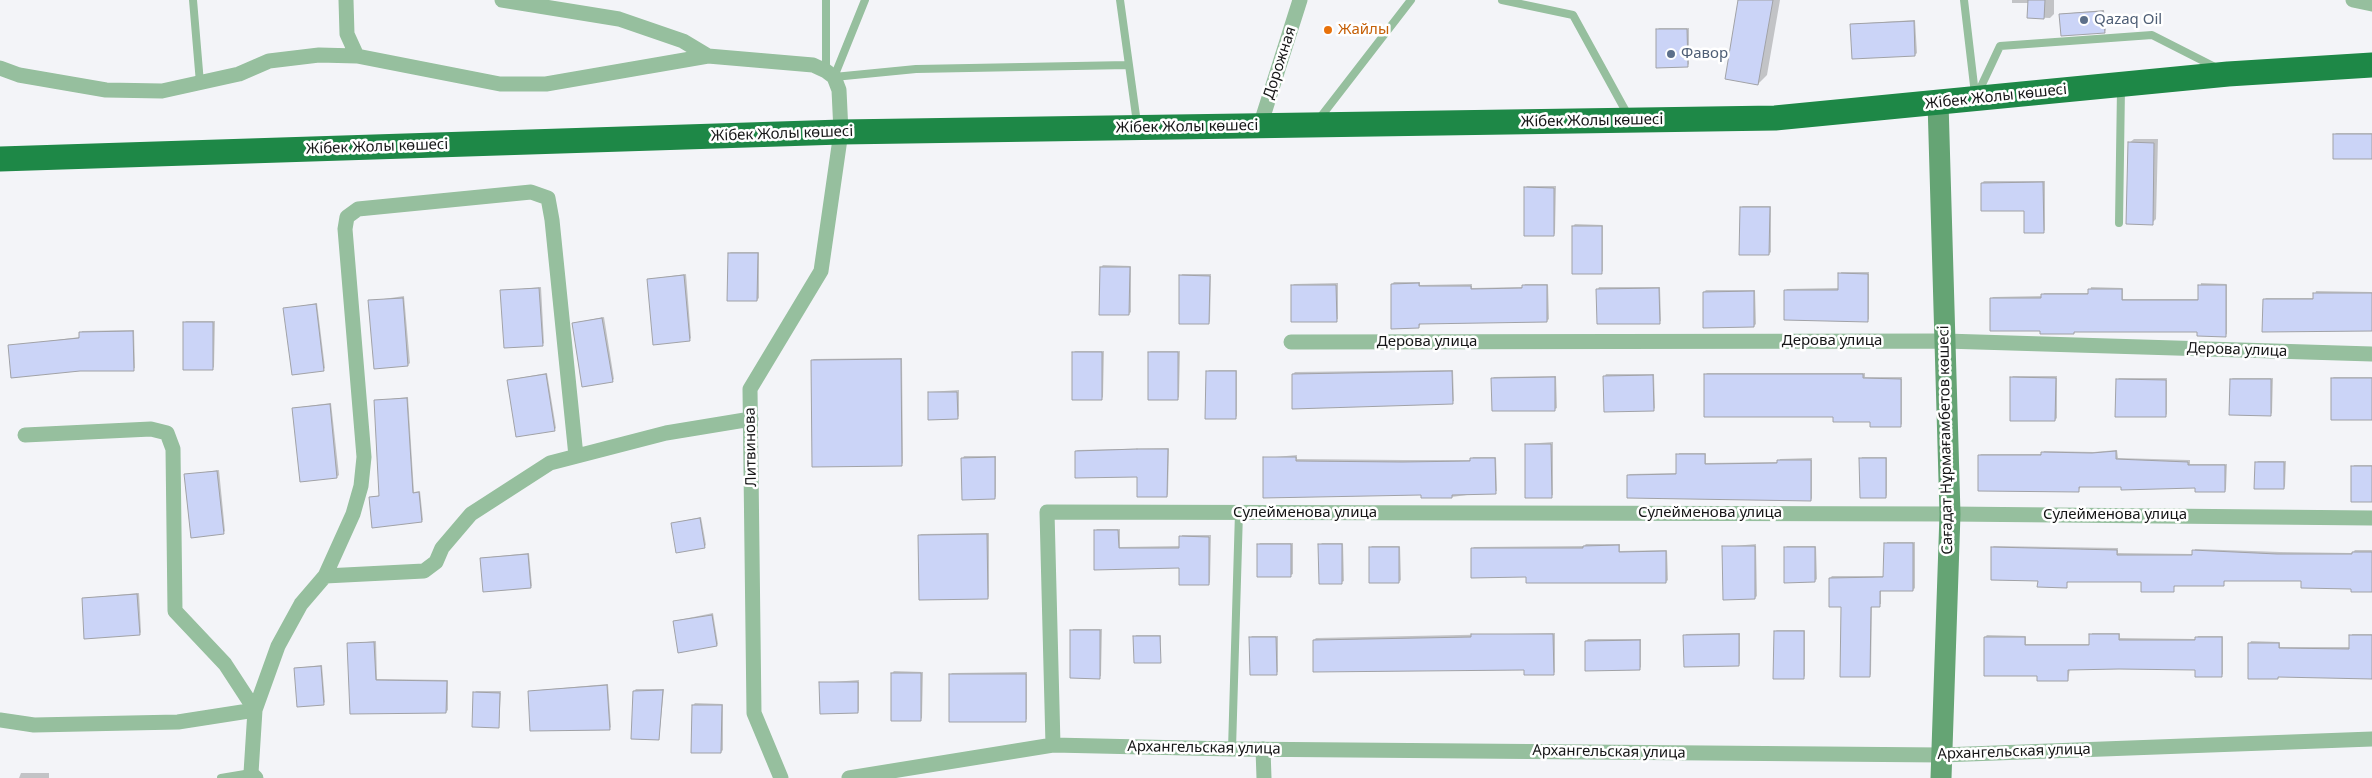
<!DOCTYPE html>
<html>
<head>
<meta charset="utf-8">
<style>
	body { margin:0 }
	canvas { display:block; background:#f3f4f8 }
</style>
</head>
<body>
<canvas width="2372" height="778"></canvas>
<script>
const ctx = document.querySelector('canvas').getContext('2d');
ctx.lineJoin = 'round';
function fill(path, color) { ctx.fillStyle = color; ctx.fill(path, 'evenodd'); }
const toPath = rows => new Path2D(rows.map(r => 'M' + r).join(''));
function trace(path, color, width, dash) { ctx.strokeStyle = color; ctx.lineWidth = width; ctx.lineCap = dash ? 'butt' : 'round'; ctx.setLineDash(dash || []); ctx.stroke(path); }
function write(font, color, halo, rows, align = 'center') {
  ctx.font = font + ' "Noto Sans",sans-serif'; ctx.lineWidth = 5; ctx.setLineDash([]); ctx.textBaseline = 'middle'; ctx.strokeStyle = halo; ctx.fillStyle = color; for (const [text, x, y, turn = 0] of rows) {
    ctx.save(); ctx.translate(x, y); ctx.rotate((+turn || 0) * Math.PI / 180); ctx.textAlign = isNaN(turn) ? turn : align; if (halo) ctx.strokeText(text, 0, 0); ctx.fillText(text, 0, 0); ctx.restore();
  }
}
fill(toPath([
	[1740,0,1780,0,1767,75,1758,84],
	[2012,0,2054,0,2054,14,2050,18,2028,17,2029,3,2012,3],
	[2104,10,2106,30,2104,32,2060,14],
	[1915,20,1917,53,1915,55,1851,24],
	[1659,28,1689,28,1689,64,1687,66,1657,30],
	[2336,133,2372,133,2372,157,2334,135],
	[2134,139,2158,139,2156,219,2152,223,2129,143],
	[1984,181,2045,181,2045,230,2043,232,2025,210,1982,183],
	[1527,186,1556,186,1555,233,1554,235,1525,188],
	[1743,206,1771,206,1771,252,1769,254,1741,207],
	[1575,224,1603,225,1603,271,1601,273,1573,226],
	[731,252,759,252,759,298,757,300,729,253],
	[1103,265,1131,266,1131,312,1129,314,1101,267],
	[1841,272,1869,272,1869,319,1867,321,1785,291,1787,289,1839,288],
	[686,274,691,338,689,340,649,279],
	[1182,274,1211,274,1210,321,1209,323,1181,276],
	[1394,282,1420,282,1420,285,1472,284,1472,288,1523,287,1525,284,1548,284,1549,319,1547,321,1421,323,1419,327,1392,284],
	[1338,283,1338,319,1336,320,1292,286,1294,284],
	[2201,283,2227,284,2227,334,2225,335,2199,331,2076,330,2074,333,2042,330,1992,298,1993,297,2042,296,2044,293,2090,293,2091,287,2123,288,2123,299,2199,299],
	[541,287,544,343,542,345,502,291],
	[1599,287,1660,287,1661,321,1659,322,1598,289],
	[1706,290,1755,290,1756,324,1754,326,1704,292],
	[2316,291,2372,292,2372,330,2264,300,2266,298,2314,298],
	[404,296,410,363,408,365,370,301],
	[317,303,325,368,324,369,285,309],
	[604,317,614,379,612,381,573,323],
	[186,321,215,321,214,367,212,369,184,323],
	[134,330,135,368,133,369,9,346,80,337,82,331],
	[1075,351,1104,351,1103,397,1101,399,1074,352],
	[1151,351,1180,351,1179,397,1177,399,1149,352],
	[902,358,903,463,901,465,812,360,814,359],
	[1209,370,1237,370,1237,416,1235,418,1207,372],
	[1453,370,1454,401,1452,402,1293,374,1295,372],
	[547,373,556,428,554,430,508,380],
	[1707,373,1865,373,1865,377,1902,377,1902,424,1900,426,1872,421,1705,375],
	[1606,374,1654,374,1655,408,1653,410,1605,376],
	[1556,376,1557,408,1555,409,1493,378,1494,377],
	[2013,376,2057,376,2057,418,2055,420,2011,378],
	[2334,377,2372,377,2372,418,2332,378],
	[2119,378,2167,378,2167,414,2165,416,2117,380],
	[2233,378,2273,378,2272,413,2271,414,2231,379],
	[959,390,959,416,957,418,929,392],
	[408,397,414,492,420,491,423,520,421,521,370,498,380,495,375,401],
	[331,403,339,475,337,477,293,408],
	[1553,442,1553,495,1551,496,1526,444],
	[1169,448,1168,494,1167,496,1138,476,1076,451,1078,450],
	[2117,450,2118,458,2190,460,2190,464,2227,464,2226,489,2225,491,2197,487,2081,486,2079,490,1979,456,1981,454,2042,454,2044,451,2094,452],
	[1679,453,1706,453,1706,463,1779,462,1780,459,1812,458,1812,498,1811,500,1628,475,1630,474,1678,473],
	[1297,455,1297,459,1404,460,1471,460,1473,457,1496,457,1497,491,1452,497,1422,494,1264,458],
	[964,456,996,456,996,496,995,498,963,458],
	[1862,457,1887,457,1887,495,1886,497,1861,459],
	[2258,461,2286,461,2285,486,2284,488,2256,463],
	[2354,465,2372,465,2372,501,2353,467],
	[219,470,225,531,223,533,185,475],
	[701,517,706,545,704,547,673,523],
	[1097,529,1120,529,1120,547,1180,546,1182,535,1211,535,1210,582,1209,584,1180,567,1095,569,1095,531],
	[989,533,989,596,988,598,919,536,921,534],
	[1887,542,1915,542,1915,588,1913,590,1881,590,1881,604,1872,605,1871,674,1870,676,1830,578,1832,576,1885,576],
	[1260,543,1293,543,1293,574,1291,575,1258,545],
	[1322,543,1343,543,1344,581,1342,582,1320,545],
	[1586,544,1620,544,1620,551,1667,550,1668,580,1666,582,1472,549,1474,547,1584,546],
	[1756,544,1757,596,1755,598,1723,547],
	[1372,546,1400,546,1401,580,1399,582,1370,548],
	[1787,546,1816,546,1817,579,1815,581,1785,548],
	[1994,546,2118,548,2118,553,2193,554,2195,549,2280,552,2352,553,2355,550,2372,550,2372,590,2303,580,2225,580,2223,585,2175,585,2173,591,2142,581,2068,581,2066,586,2039,579,1992,547],
	[529,553,532,586,530,587,481,558],
	[139,593,141,632,140,634,83,598],
	[713,613,718,644,717,645,674,621],
	[1073,629,1102,629,1101,676,1099,677,1072,631],
	[1777,630,1805,630,1805,676,1803,678,1775,631],
	[1555,633,1555,672,1553,674,1314,640,1316,638],
	[1740,633,1740,663,1739,665,1685,636,1686,634],
	[2092,633,2120,633,2120,638,2196,639,2198,636,2223,636,2223,674,2221,676,2196,668,2070,669,2068,680,2038,675,1985,637,1987,635,2026,636,2026,644,2091,644],
	[2352,634,2372,634,2372,677,2280,676,2278,678,2250,643,2251,641,2280,642,2280,647,2350,647],
	[1136,635,1161,635,1160,661,1135,637],
	[1252,636,1278,636,1278,672,1276,673,1250,638],
	[1588,639,1641,639,1641,667,1639,669,1586,641],
	[376,641,377,679,448,680,448,710,446,712,351,713,348,644],
	[322,665,325,702,323,704,295,668],
	[894,671,923,672,922,718,920,720,892,673],
	[1027,672,1027,719,1025,721,950,675,952,673],
	[859,680,859,710,858,712,820,683],
	[608,684,611,727,609,729,529,691],
	[636,689,664,689,659,739,634,691],
	[476,691,501,691,499,726,474,693],
	[695,703,723,704,723,750,721,752,693,705],
	[21,773,49,773,49,778,19,778]
]), '#0003');
const building = toPath([
	[1738,0,1773,0,1758,85,1725,79,1738,0],
	[2028,0,2045,0,2044,19,2027,18,2028,0],
	[2103,11,2105,33,2061,36,2059,14,2103,11],
	[1914,21,1915,56,1852,59,1850,24,1914,21],
	[1656,29,1687,29,1688,67,1656,68,1656,29],
	[2333,134,2372,134,2372,159,2333,159,2333,134],
	[2128,142,2154,143,2153,225,2126,224,2128,142],
	[2043,182,2044,233,2024,233,2024,211,1981,211,1981,183,2043,182],
	[1524,187,1554,188,1554,236,1524,236,1524,187],
	[1740,207,1770,207,1769,255,1739,255,1740,207],
	[1572,226,1602,226,1602,274,1572,274,1572,226],
	[728,253,758,253,757,301,727,301,728,253],
	[1100,267,1130,267,1129,315,1099,315,1100,267],
	[1838,273,1868,274,1868,322,1784,320,1784,290,1838,290,1838,273],
	[684,275,690,341,653,345,647,279,684,275],
	[1179,275,1210,276,1209,324,1179,324,1179,275],
	[1419,283,1419,286,1471,286,1471,289,1522,288,1522,285,1547,285,1547,322,1419,324,1419,328,1391,329,1391,284,1419,283],
	[1291,285,1336,285,1337,322,1291,322,1291,285],
	[2198,285,2226,285,2226,337,2197,336,2197,332,2074,332,2074,334,2040,334,2040,331,1990,331,1990,298,2041,298,2041,294,2088,294,2088,289,2122,289,2122,300,2198,300,2198,285],
	[539,288,543,346,504,348,500,290,539,288],
	[1659,288,1660,324,1597,324,1596,289,1659,288],
	[1754,291,1754,327,1703,328,1703,292,1754,291],
	[2313,293,2372,293,2372,331,2262,332,2263,299,2313,299,2313,293],
	[403,298,408,366,374,369,368,300,403,298],
	[316,304,324,371,292,375,283,308,316,304],
	[602,318,613,382,582,387,572,323,602,318],
	[183,322,213,322,213,370,183,370,183,322],
	[133,331,134,371,80,371,11,378,8,345,79,338,79,332,133,331],
	[1072,352,1102,352,1102,400,1072,400,1072,352],
	[1148,352,1178,352,1178,400,1148,400,1148,352],
	[901,359,902,466,812,467,811,360,901,359],
	[1206,371,1236,371,1236,419,1205,419,1206,371],
	[1452,371,1453,404,1292,409,1292,374,1452,371],
	[546,374,555,431,516,437,507,380,546,374],
	[1704,374,1863,374,1863,378,1901,379,1901,427,1870,427,1870,422,1833,422,1833,417,1704,417,1704,374],
	[1653,375,1654,411,1604,412,1603,376,1653,375],
	[1555,377,1555,411,1492,411,1491,378,1555,377],
	[2010,377,2056,378,2055,421,2010,421,2010,377],
	[2331,378,2372,378,2372,420,2331,420,2331,378],
	[2116,379,2166,380,2166,417,2115,417,2116,379],
	[2230,379,2271,379,2271,416,2229,415,2230,379],
	[928,392,957,392,958,419,928,420,928,392],
	[407,398,413,493,419,492,422,522,372,528,369,497,379,496,374,400,407,398],
	[330,404,337,478,300,482,292,408,330,404],
	[1525,444,1551,444,1552,498,1525,498,1525,444],
	[1137,449,1168,449,1167,497,1137,497,1137,477,1075,478,1075,451,1137,449],
	[2116,451,2116,459,2188,462,2188,465,2225,465,2225,492,2195,492,2195,488,2121,490,2121,487,2079,487,2079,492,1978,491,1978,455,2041,455,2041,452,2092,453,2116,451],
	[1676,454,1705,454,1705,464,1777,463,1777,460,1811,460,1811,501,1627,498,1627,475,1676,474,1676,454],
	[995,457,995,499,962,500,961,458,995,457],
	[1263,457,1296,457,1296,461,1402,462,1470,461,1470,458,1495,458,1496,494,1452,495,1452,498,1421,498,1421,495,1263,498,1263,457],
	[1859,458,1886,458,1886,498,1860,498,1859,458],
	[2255,462,2284,462,2284,489,2254,489,2255,462],
	[2351,466,2372,466,2372,502,2351,502,2351,466],
	[217,471,224,534,191,538,184,474,217,471],
	[700,518,705,548,676,553,671,523,700,518],
	[1094,530,1118,530,1119,548,1179,548,1179,536,1209,537,1209,585,1179,585,1179,568,1094,570,1094,530],
	[987,534,988,599,919,600,918,535,987,534],
	[1884,543,1913,543,1913,591,1880,591,1880,607,1871,607,1870,677,1840,677,1841,607,1829,607,1829,578,1883,577,1884,543],
	[1257,544,1291,544,1291,577,1257,577,1257,544],
	[1318,544,1342,544,1342,584,1319,584,1318,544],
	[1619,545,1619,552,1666,551,1666,583,1526,583,1526,577,1471,578,1471,548,1583,548,1583,546,1619,545],
	[1722,546,1755,546,1755,599,1723,600,1722,546],
	[1369,547,1399,547,1399,583,1369,583,1369,547],
	[1784,547,1815,547,1815,582,1784,583,1784,547],
	[1991,547,2117,550,2117,555,2192,555,2192,550,2277,554,2352,554,2352,552,2372,552,2372,592,2351,592,2351,589,2301,588,2301,581,2224,581,2224,586,2174,586,2174,592,2141,592,2141,582,2067,582,2067,588,2037,587,2038,581,1991,580,1991,547],
	[528,554,531,588,483,592,480,558,528,554],
	[137,594,140,635,84,639,82,598,137,594],
	[712,615,717,646,678,653,673,621,712,615],
	[1070,630,1100,630,1100,679,1070,678,1070,630],
	[1774,631,1804,631,1804,679,1773,679,1774,631],
	[1471,634,1553,634,1554,675,1524,675,1524,670,1313,672,1313,640,1471,637,1471,634],
	[1739,634,1739,666,1684,667,1683,635,1739,634],
	[2089,634,2119,634,2119,640,2195,640,2195,637,2222,637,2222,677,2195,677,2195,670,2119,669,2068,670,2068,681,2037,681,2037,676,1984,676,1984,637,2025,637,2025,645,2089,645,2089,634],
	[2349,635,2372,635,2372,679,2278,677,2278,679,2248,679,2248,643,2279,643,2279,648,2349,649,2349,635],
	[1133,636,1160,636,1161,663,1134,663,1133,636],
	[1249,637,1276,637,1277,675,1250,675,1249,637],
	[1640,640,1640,670,1585,671,1585,641,1640,640],
	[374,642,376,680,447,681,446,713,350,714,347,643,374,642],
	[321,666,324,705,297,707,294,668,321,666],
	[891,673,921,673,921,721,891,721,891,673],
	[949,674,1026,674,1026,722,949,722,949,674],
	[819,682,858,682,858,713,820,714,819,682],
	[607,685,610,730,530,731,528,691,607,685],
	[663,690,659,740,631,739,633,691,663,690],
	[473,692,500,693,499,728,472,727,473,692],
	[692,705,722,705,721,753,691,753,692,705]
]);
fill(building, '#cbd4f7');
trace(building, '#a1a2a6', 1);
trace(toPath([
	[193,0,200,83],
	[826,0,826,71],
	[865,0,834,77,916,69,1128,65],
	[1120,0,1137,123],
	[1502,0,1573,15,1629,117],
	[1964,0,1975,94],
	[1978,93,2000,46,2152,35,2215,67],
	[1319,119,1411,0],
	[2119,223,2121,88],
	[1232,749,1239,512],
	[221,778,251,773]
]), '#96bf9e', 8);
trace(toPath([
	[346,0,347,34,357,56],
	[502,0,619,19,683,41,708,56],
	[2353,0,2372,4],
	[0,68,19,75,106,90,162,91,239,74,269,61,319,55,357,56,500,84,546,84,708,56,813,65,826,71,834,77,839,90,841,132,821,271,750,389,754,713,781,778],
	[1260,126,1300,0],
	[1291,342,1945,341,2372,354],
	[25,435,151,429,167,433,173,449,175,611,225,664,255,710,251,773,256,778],
	[325,576,353,514,361,486,364,457,345,229,347,217,358,209,531,192,548,198,552,220,576,456],
	[0,720,34,725,178,722,255,710,278,646,301,604,325,576,424,571,436,562,442,548,471,514,550,463,666,433,751,419],
	[1053,745,1047,512,1950,514,2372,518],
	[1263,749,1264,778],
	[849,778,1053,745,1232,749,1942,755,2372,739]
]), '#96bf9e', 15);
trace(toPath([
	[1938,102,1950,514,1941,778]
]), '#65a474', 21);
trace(toPath([
	[0,159,841,132,1775,118,2228,74,2372,65]
]), '#1e8847', 25);
for (const [x, y, r, color] of [
	[2084,20,5,"#5c6f8a"],
	[1328,30,5,"#e8710a"],
	[1671,54,5,"#5c6f8a"]
]) { const dot = new Path2D(); dot.arc(x, y, r, 0, 2 * Math.PI); ctx.fillStyle = color; ctx.fill(dot); trace(dot, '#fff', 2); }
write('15px', '#4e5e75', '#fff', [
	["Qazaq Oil",2094,20],
	["Фавор",1681,54]
], 'left');
write('15px', '#c56008', '#fff', [
	["Жайлы",1338,30]
], 'left');
write('15px', '#161617', '#fff', [
	["Дорожная",1280,63,-72],
	["Жібек Жолы көшесі",1996,97,-6],
	["Жібек Жолы көшесі",1592,121,-1],
	["Жібек Жолы көшесі",1187,127,-1],
	["Жібек Жолы көшесі",782,134,-2],
	["Жібек Жолы көшесі",377,147,-2],
	["Дерова улица",1832,341],
	["Дерова улица",1427,342],
	["Дерова улица",2237,350,2],
	["Сағадат Нұрмағамбетов көшесі",1946,440,-91],
	["Литвинова",751,447,-91],
	["Сулейменова улица",1305,513],
	["Сулейменова улица",1710,513],
	["Сулейменова улица",2115,515],
	["Архангельская улица",1204,748,1],
	["Архангельская улица",1609,752,1],
	["Архангельская улица",2014,752,-2]
]);
</script>
</body>
</html>
